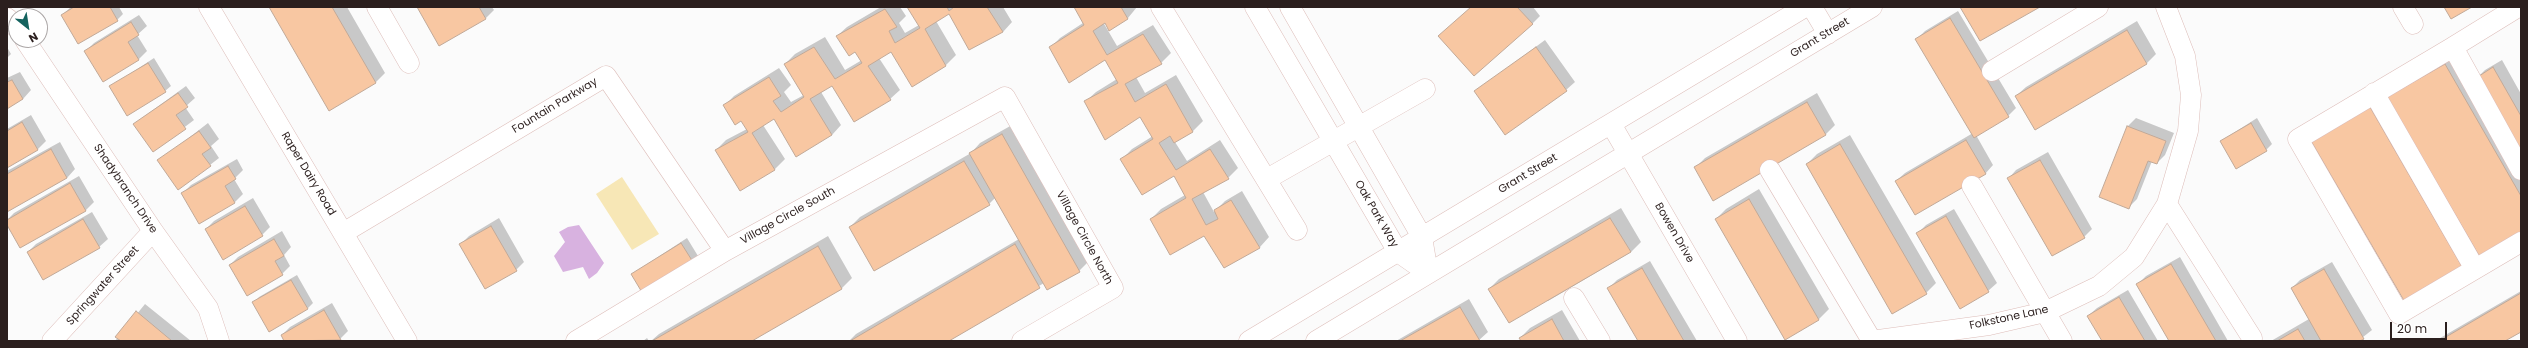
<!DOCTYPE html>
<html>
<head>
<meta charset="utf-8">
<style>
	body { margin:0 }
	#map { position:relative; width:2528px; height:348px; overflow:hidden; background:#fbfbfb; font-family:Poppins,sans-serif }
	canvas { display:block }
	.frame { position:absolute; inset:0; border:8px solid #2b1f1e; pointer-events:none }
	.north { position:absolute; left:8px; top:8px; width:40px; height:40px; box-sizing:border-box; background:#fff; border:1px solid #aaa5a5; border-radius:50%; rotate:150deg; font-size:11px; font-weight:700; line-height:16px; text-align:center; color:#2b1f1e }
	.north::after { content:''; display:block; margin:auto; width:14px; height:18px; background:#14635f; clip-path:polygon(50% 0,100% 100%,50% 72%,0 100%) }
	.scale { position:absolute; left:2390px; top:322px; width:57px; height:18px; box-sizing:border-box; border:2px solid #2b1f1e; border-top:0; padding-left:5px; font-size:12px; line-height:14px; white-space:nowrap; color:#2b1f1e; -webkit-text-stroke:3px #fff; paint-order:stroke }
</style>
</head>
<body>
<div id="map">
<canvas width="2528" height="348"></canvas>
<div class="frame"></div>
<div class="north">N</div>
<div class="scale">20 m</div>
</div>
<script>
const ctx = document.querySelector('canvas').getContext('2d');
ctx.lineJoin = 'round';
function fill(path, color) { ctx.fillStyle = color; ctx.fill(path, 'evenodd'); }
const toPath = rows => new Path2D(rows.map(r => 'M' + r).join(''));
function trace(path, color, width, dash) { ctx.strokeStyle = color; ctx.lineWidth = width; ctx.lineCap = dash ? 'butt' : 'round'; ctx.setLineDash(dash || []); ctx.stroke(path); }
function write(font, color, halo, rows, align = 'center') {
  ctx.font = font + ' Poppins,sans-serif'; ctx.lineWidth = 3; ctx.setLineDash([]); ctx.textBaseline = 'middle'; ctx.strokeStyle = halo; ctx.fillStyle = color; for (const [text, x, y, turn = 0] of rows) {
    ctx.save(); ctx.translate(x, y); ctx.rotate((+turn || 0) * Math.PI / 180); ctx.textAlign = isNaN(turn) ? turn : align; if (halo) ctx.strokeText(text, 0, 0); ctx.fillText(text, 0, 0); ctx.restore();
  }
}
fill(toPath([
	[622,177,659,234,632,250,596,194]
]), '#f7e7b6');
fill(toPath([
	[579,225,604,263,597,273,589,279,583,267,563,272,554,256,565,242,559,232,568,227]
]), '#d8b2e0');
fill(toPath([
	[71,7,119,7,123,14,117,20,62,15],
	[270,7,347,7,385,73,375,83],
	[418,7,492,7,494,10,486,18],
	[881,7,900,7,906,16,899,23,905,33,919,25,908,7,1003,7,1012,22,1003,32,949,13,936,21,956,55,946,65,912,86,891,51,879,58,900,90,890,99,833,84,821,92,841,125,832,135,775,117,763,125,785,159,775,169,741,189,716,150,726,140,747,129,741,119,724,106,734,96,779,68,791,85,784,92,791,102,804,95,785,64,795,54,825,37,845,70,862,60,855,51,837,36,847,27],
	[1075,7,1137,7,1128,18,1110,29,1104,21,1103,22,1117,46,1153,25,1171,53,1161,63,1136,77,1145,93,1176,75,1203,121,1193,131,1175,142,1187,161,1220,140,1238,168,1228,178,1203,192,1214,212,1225,201,1242,191,1269,237,1260,247,1224,266,1205,234,1151,219,1161,209,1185,195,1174,175,1122,159,1132,149,1153,136,1141,116,1086,101,1096,92,1117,79,1105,59,1050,48,1060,38,1083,23],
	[1471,7,1533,7,1540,16,1532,24],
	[1958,11,2016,108,2008,116,1976,135,1993,165,1985,174,1896,181,1905,173,1973,133,1917,39,1925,31],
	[139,15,147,26,137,35,147,51,139,59,104,80,86,51,94,43],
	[2137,21,2156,54,2147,63,2016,96,2026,87],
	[1545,40,1575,82,1566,90,1476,91],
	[7,47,11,54,7,58],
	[2455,55,2521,169,2521,235,2389,97],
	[154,58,171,86,165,91,110,87],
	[2502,60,2521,94,2521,154,2477,78,2485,70],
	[20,72,31,90,23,99,7,107,7,78],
	[186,86,195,98,185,107,194,120,153,151,134,124],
	[1817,93,1835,125,1826,134,1695,168,1705,158],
	[2380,98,2464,269,2313,141],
	[31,115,46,141,38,149,7,166,7,129],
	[2136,118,2174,133,2165,155,2157,163,2152,161,2137,199,2128,208,2128,126],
	[2257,118,2272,144,2266,150,2221,141],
	[208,123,219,139,211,146,219,158,179,189,159,161],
	[1012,125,1089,261,1079,271,1044,283,947,341,849,341,856,334,1019,239,996,197,989,204,850,227,860,217,971,153,980,143],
	[1850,135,1936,283,1926,293,1807,164,1817,154],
	[60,142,75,169,67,178,7,211,7,171],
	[2048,152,2092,229,2084,237,2008,179,2016,170],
	[237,159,243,170,234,179,243,194,235,202,183,193,191,185],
	[79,176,94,202,86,210,21,247,7,220,14,213],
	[1759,189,1829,309,1819,319,1785,338,1716,219,1726,209],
	[253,198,270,227,262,235,206,229,214,221],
	[1621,208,1641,242,1631,252,1548,301,1489,289,1499,279],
	[1954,209,1997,283,1988,291,1917,234,1926,225],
	[92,212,108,239,99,247,28,252,36,244],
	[499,218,524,262,516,270,461,244,469,236],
	[282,231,291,247,284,255,290,266,282,274,230,265,238,257],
	[828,236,852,278,842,288,750,341,651,341,659,334],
	[687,238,698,256,692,261,632,274],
	[2180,257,2228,341,2170,341,2138,284,2146,276],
	[1650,261,1697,341,1639,341,1609,288,1617,280],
	[2332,262,2372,330,2358,341,2271,341,2309,319,2292,288,2300,280],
	[297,275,313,303,308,308,254,303,259,297],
	[2128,290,2158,341,2103,341,2088,316,2097,308],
	[2521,291,2521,331,2503,341,2435,341],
	[1469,299,1488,332,1478,341,1396,341],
	[332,303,348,331,340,339,285,341,282,335,290,327],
	[145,304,191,341,115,341],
	[1562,310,1580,341,1522,341,1520,338,1530,328],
	[647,338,649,341,643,341]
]), '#0003');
const building = toPath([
	[74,7,110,7,118,21,78,44,61,15,74,7],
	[269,7,332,7,376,83,329,111,269,7],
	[417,7,479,7,486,19,439,46,417,7],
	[907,7,947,7,949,11,954,7,987,7,1003,32,969,50,949,14,925,29,946,66,912,87,891,52,868,66,891,100,854,122,832,86,810,99,832,135,796,157,774,119,752,133,775,170,740,191,715,150,748,132,741,121,735,125,723,105,769,77,781,96,773,101,781,112,804,97,784,64,814,47,835,79,862,63,855,52,849,56,836,36,885,9,897,27,889,31,895,43,920,28,907,7],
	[1074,7,1121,7,1128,19,1109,31,1105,23,1093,31,1107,55,1143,34,1162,64,1125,84,1135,102,1166,84,1193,132,1174,143,1170,136,1159,143,1176,170,1210,149,1229,179,1192,199,1206,225,1218,219,1214,210,1231,200,1260,248,1224,268,1204,236,1170,255,1150,219,1186,198,1174,176,1142,195,1120,159,1153,139,1140,117,1105,140,1084,101,1118,83,1105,60,1069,83,1049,47,1084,25,1074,7],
	[1471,7,1517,7,1533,24,1474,76,1438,36,1471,7],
	[1960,7,2040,7,1980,41,1960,7],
	[2444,7,2472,7,2451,19,2444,7],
	[1950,18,2009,117,1974,138,1915,39,1950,18],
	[131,22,139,35,128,42,139,60,103,82,84,51,131,22],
	[2127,30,2147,64,2035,130,2015,96,2127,30],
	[1536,47,1567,91,1505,135,1474,91,1536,47],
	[148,63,166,92,127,116,109,86,148,63],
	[2445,64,2521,196,2521,236,2481,259,2387,97,2445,64],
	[2493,67,2521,116,2521,156,2476,78,2493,67],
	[12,80,23,99,7,109,7,82,12,80],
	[178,93,188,107,176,115,186,129,153,152,133,124,178,93],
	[1807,102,1826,135,1713,201,1694,167,1807,102],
	[2370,107,2464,270,2406,304,2311,141,2370,107],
	[22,122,38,150,7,168,7,131,22,122],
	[2251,123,2267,151,2236,169,2220,141,2251,123],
	[2127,126,2166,141,2157,164,2148,161,2129,209,2099,197,2127,126],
	[199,131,211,148,202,154,211,166,178,190,157,160,199,131],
	[1002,134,1080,272,1047,290,969,153,1002,134],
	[1966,140,1986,174,1915,215,1895,181,1966,140],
	[1840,144,1927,294,1892,314,1806,164,1840,144],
	[51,149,67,178,7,212,7,174,51,149],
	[2040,160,2085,238,2052,256,2007,178,2040,160],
	[964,161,990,205,874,271,849,227,964,161],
	[228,166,236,179,225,186,235,203,199,224,181,193,228,166],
	[70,183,86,211,20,248,7,225,7,220,70,183],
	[1749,199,1819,320,1785,340,1715,219,1749,199],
	[245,206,263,236,223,260,205,229,245,206],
	[1946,216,1989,292,1960,309,1916,233,1946,216],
	[1610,218,1631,252,1509,323,1488,289,1610,218],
	[83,219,100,248,43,280,27,252,83,219],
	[491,226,517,271,485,289,459,244,491,226],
	[274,239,284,256,275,261,283,275,247,296,229,265,274,239],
	[681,243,693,262,643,294,631,274,681,243],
	[1015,244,1040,288,949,341,850,341,1015,244],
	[818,246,842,289,752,341,652,341,818,246],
	[2171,264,2216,341,2169,341,2136,284,2171,264],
	[1642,268,1684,341,1638,341,1607,288,1642,268],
	[2324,269,2364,339,2360,341,2321,341,2291,288,2324,269],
	[291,280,308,309,269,332,252,302,291,280],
	[2521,293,2521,332,2505,341,2439,341,2521,293],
	[2119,297,2145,341,2102,341,2087,316,2119,297],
	[1460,307,1480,341,1400,341,1460,307],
	[324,310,341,340,284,341,281,335,324,310],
	[136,311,172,341,121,341,115,337,136,311],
	[1552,319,1564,341,1521,341,1519,338,1552,319],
	[2298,329,2305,341,2277,341,2298,329]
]);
fill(building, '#f8c7a2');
trace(building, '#c1a998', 1);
const minor = toPath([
	[209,7,407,341],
	[377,7,409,63],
	[1161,7,1297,230],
	[1255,7,1398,252,1428,273],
	[1290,7,1422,237,1428,273],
	[1812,7,1828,34],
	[2403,7,2413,24],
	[2518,7,2453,47,2521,170],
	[7,18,16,27],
	[25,40,153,231,208,308,219,341],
	[2453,47,2298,139,2399,314,2521,242],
	[1992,71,2098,7],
	[2374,93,2475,269],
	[1611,124,1737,341],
	[1770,170,1872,341],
	[1267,179,1425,89],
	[1972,186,2062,341],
	[2167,204,2252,338],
	[343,233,606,76,725,251],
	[1574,298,1600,341],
	[52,341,153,231],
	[576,341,725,251,1005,97,1113,288,1022,341],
	[1249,341,1805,7],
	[1316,341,1872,7],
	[1871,341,1989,325,2045,312,2099,286,2134,257,2167,204,2188,131,2191,95,2185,56,2166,7]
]);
trace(minor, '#ddbdb9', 21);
trace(minor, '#fff', 20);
write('11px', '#2b1f1e', '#fff', [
	["Grant Street",1820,38,-31],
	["Fountain Parkway",555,106,-31],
	["Raper Dairy Road",308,174,59],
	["Grant Street",1528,174,-31],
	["Shadybranch Drive",125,189,56],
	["Oak Park Way",1376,214,60],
	["Village Circle South",788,216,-29],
	["Bowen Drive",1674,233,60],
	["Village Circle North",1084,238,61],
	["Springwater Street",103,286,-48],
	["Folkstone Lane",2009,318,-12]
]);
</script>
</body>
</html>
